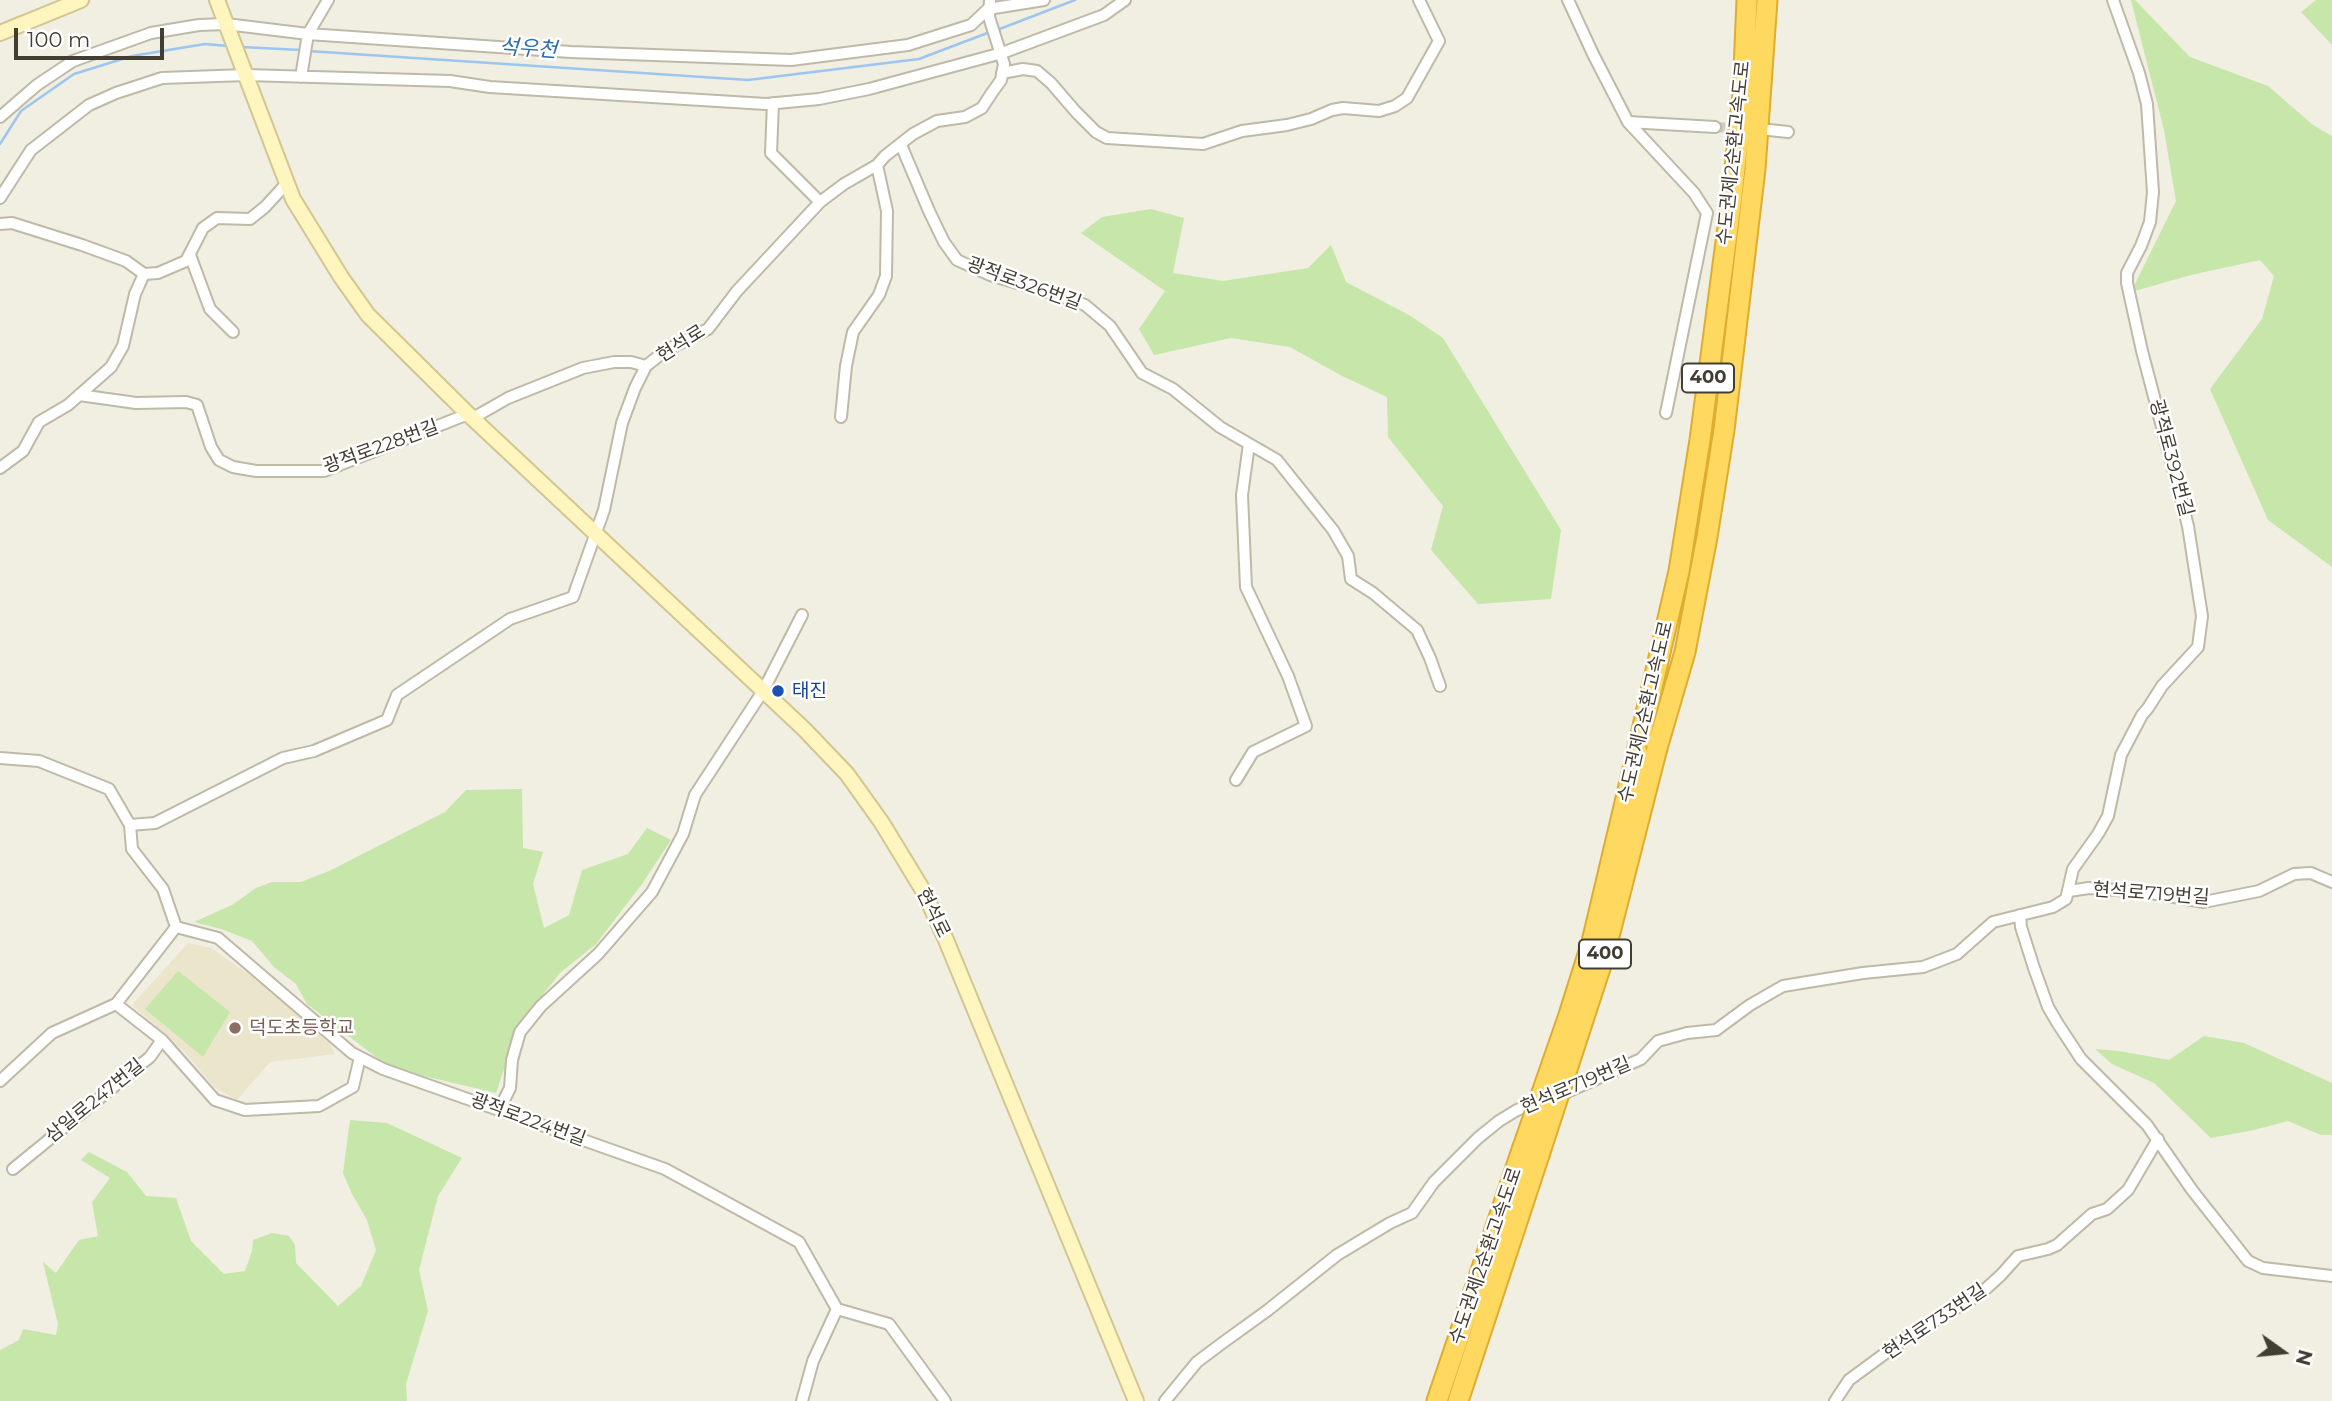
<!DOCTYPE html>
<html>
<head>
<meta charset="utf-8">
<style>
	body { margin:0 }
	#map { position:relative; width:2332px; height:1401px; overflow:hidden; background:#f1eee2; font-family:Montserrat,sans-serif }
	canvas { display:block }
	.north { position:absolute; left:2248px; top:1317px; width:70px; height:70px; -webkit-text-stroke:5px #fff; paint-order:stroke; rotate:105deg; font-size:19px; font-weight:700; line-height:28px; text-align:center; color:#433e33 }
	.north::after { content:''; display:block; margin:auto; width:24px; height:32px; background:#433e33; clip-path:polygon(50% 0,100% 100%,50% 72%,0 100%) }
	.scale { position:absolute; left:14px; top:28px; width:150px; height:32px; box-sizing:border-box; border:4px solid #433e33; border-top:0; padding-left:9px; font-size:21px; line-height:24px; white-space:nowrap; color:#433e33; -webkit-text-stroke:5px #fff; paint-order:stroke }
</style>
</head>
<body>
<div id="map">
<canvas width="2332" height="1401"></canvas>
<div class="north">N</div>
<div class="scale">100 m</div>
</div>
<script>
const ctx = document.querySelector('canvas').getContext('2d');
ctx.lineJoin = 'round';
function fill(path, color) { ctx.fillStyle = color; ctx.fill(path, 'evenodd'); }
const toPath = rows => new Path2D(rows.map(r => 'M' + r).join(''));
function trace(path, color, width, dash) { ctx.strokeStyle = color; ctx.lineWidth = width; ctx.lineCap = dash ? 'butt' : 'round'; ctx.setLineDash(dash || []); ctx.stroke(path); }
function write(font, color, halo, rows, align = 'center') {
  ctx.font = font + ' Montserrat,"Noto Sans KR",sans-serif'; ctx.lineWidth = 5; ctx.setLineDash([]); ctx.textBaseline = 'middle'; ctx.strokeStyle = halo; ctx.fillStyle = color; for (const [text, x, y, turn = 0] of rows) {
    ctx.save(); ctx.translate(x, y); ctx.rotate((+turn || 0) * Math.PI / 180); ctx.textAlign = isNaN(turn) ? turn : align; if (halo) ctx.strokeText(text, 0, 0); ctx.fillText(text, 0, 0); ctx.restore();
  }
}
fill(toPath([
	[188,943,211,948,271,990,330,1044,335,1054,270,1062,237,1100,214,1087,184,1051,132,1005]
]), '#ebe5cb');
fill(toPath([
	[2131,0,2135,0,2190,57,2268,86,2313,125,2332,136,2332,567,2268,520,2210,389,2262,319,2274,276,2260,260,2191,275,2131,292,2176,201,2164,130],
	[2316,0,2332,0,2332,45,2301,12],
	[1151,209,1184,218,1173,273,1223,281,1308,268,1331,245,1346,282,1409,315,1443,338,1561,530,1551,599,1478,604,1431,550,1443,506,1388,437,1387,397,1342,376,1290,347,1231,338,1154,355,1139,329,1165,291,1081,233,1102,217],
	[522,789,523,848,543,852,533,884,544,928,569,915,582,870,628,854,647,828,671,840,642,884,596,944,560,973,519,1024,496,1093,407,1072,385,1064,307,1004,296,984,274,967,252,941,221,929,194,922,232,905,256,888,272,882,301,882,329,871,445,812,466,790],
	[178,971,230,1012,203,1057,145,1009],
	[2204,1036,2244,1043,2332,1083,2332,1135,2321,1135,2288,1121,2254,1130,2211,1138,2154,1083,2112,1064,2095,1049,2119,1051,2169,1060],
	[350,1120,387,1123,462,1158,438,1196,419,1270,428,1311,406,1384,407,1401,0,1401,0,1350,19,1340,23,1329,56,1335,58,1324,43,1262,56,1273,79,1240,98,1236,92,1202,110,1178,81,1160,89,1152,127,1172,146,1196,176,1198,191,1241,224,1274,245,1271,252,1251,253,1240,272,1233,289,1236,295,1245,296,1263,338,1306,361,1286,376,1250,367,1220,352,1194,343,1173]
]), '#c6e7a9');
trace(toPath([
	[997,30,1075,0],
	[241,47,301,50],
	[308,51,748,80,919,59,990,32],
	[0,144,21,111,74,74,132,56,205,44,228,46]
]), '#9cc6f0', 2.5);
trace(toPath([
	[1715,127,1744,129]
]), '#cecbbf', 10, [10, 5]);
const street = toPath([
	[1568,0,1593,54,1628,122,1694,193,1707,213,1666,413],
	[1002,73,1023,69,1037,71,1051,83,1076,112,1096,132,1107,138,1203,144,1242,131,1287,125,1311,119,1332,110,1343,108,1379,111,1395,106,1407,98,1439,41,1419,0],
	[301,77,308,34,328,0],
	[773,103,771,153,820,202],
	[0,117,37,85,73,61,151,33,199,25,226,24,308,34,571,52,791,60,908,45,971,25,988,9,1044,0],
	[1628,122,1715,127],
	[1769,130,1788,132],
	[901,145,929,211,944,242,957,260,990,275,1055,294,1085,305,1110,326,1142,373,1173,389,1220,427,1277,460,1333,530,1348,556,1351,579,1373,593,1417,630,1430,658,1440,686],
	[0,198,31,150,89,105,116,93,162,78,246,75,450,81,490,87,766,104,819,99,869,89,1002,53,1104,15,1125,0],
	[0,224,12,223,82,245,126,261,144,274],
	[190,255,210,309,233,332],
	[79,395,136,403,186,402,197,405,211,447,219,460,233,467,256,471,324,471,468,414],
	[841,417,846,366,853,332,879,295,886,276,887,211,877,165,885,156,913,134,937,121,965,117,982,108,991,94,1001,80,1004,64,989,17,990,0],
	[473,418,508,398,583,368,614,362,631,362,646,366],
	[0,468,23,451,39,422,68,405,111,367,123,346,135,294,144,274,158,273,186,261,203,228,217,218,250,219,265,207,286,184],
	[0,758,39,761,109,789,130,825,132,849,163,889,176,927,218,938,352,1053,383,1069,665,1169,799,1242,837,1309,889,1324,945,1401],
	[1236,780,1253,752,1306,726,1288,676,1246,587,1242,495,1249,444],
	[130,825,155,823,283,758,314,751,387,720,397,695,510,619,573,597,604,510,622,423,635,388,646,366,665,351,708,329,737,291,820,202,844,184,877,165],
	[2069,891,2089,888,2116,890,2151,893,2204,902,2259,891,2294,874,2311,873,2332,882],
	[2020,915,2021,927,2034,968,2048,1007,2058,1024,2081,1059,2147,1125,2192,1190,2248,1261,2263,1268,2332,1276],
	[162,1040,215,1100,245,1110,319,1106,353,1087,360,1057],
	[0,1081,52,1033,116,1004,176,927],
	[1560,1095,1641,1059,1658,1041,1687,1033,1716,1030,1750,1005,1783,986,1863,973,1923,967,1957,954,1993,922,2053,907,2066,899,2073,869,2098,834,2108,816,2121,755,2142,715,2148,708,2162,686,2198,647,2202,616,2188,526,2142,351,2127,283,2127,273,2141,246,2150,222,2153,192,2147,104,2139,73,2113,0],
	[499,1110,510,1088,512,1060,520,1032,541,1006,598,954,652,892,683,834,695,795,763,691,802,615],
	[13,1169,150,1057,162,1040,116,1004],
	[802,1401,813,1361,837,1309],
	[1165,1401,1197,1362,1221,1344,1268,1310,1337,1255,1390,1223,1412,1213,1434,1182,1478,1138,1499,1121,1517,1110,1538,1102],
	[1835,1401,1849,1380,1910,1335,1979,1295,2001,1275,2018,1256,2048,1249,2057,1245,2092,1214,2107,1209,2128,1190,2158,1139]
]);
const secondary = toPath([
	[217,0,293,199,341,277,368,315,468,414,804,729,847,774,882,823,924,892,946,940,1136,1401],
	[0,33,81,0]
]);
const highway = toPath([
	[1657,748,1685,652,1707,537,1724,430,1755,169,1767,0],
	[1637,752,1679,571,1700,440,1732,196,1743,94,1747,0],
	[1437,1401,1522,1150],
	[1458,1401,1539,1155]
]);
trace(street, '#bfb9a8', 14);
trace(secondary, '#d2c691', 18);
trace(highway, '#dead2f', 23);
trace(street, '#fff', 10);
trace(secondary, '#fff5be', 14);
trace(highway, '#ffd85f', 19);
const highwayBridge = toPath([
	[1522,1150,1568,1018,1592,942,1637,752],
	[1539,1155,1604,956,1657,748]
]);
trace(highwayBridge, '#dead2f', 23, []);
trace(highwayBridge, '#ffd85f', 19);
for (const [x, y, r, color] of [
	[778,691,7,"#1a4fb4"],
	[235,1028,7,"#8d6e63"]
]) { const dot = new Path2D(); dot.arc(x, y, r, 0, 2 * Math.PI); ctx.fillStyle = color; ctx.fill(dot); trace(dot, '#fff', 2.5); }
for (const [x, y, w] of [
	[1708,378,52],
	[1605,954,52]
]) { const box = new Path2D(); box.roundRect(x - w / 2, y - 14.5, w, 29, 5); ctx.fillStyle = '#fff'; ctx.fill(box); trace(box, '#433e33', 2); }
write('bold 18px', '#433e33', null, [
	["400",1708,378],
	["400",1605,954]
]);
write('19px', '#433e33', '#fff', [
	["수도권제2순환고속도로",1734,153,-84],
	["광적로326번길",1024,284,20],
	["현석로",681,344,-32],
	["광적로228번길",381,447,-20],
	["광적로392번길",2171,458,75],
	["수도권제2순환고속도로",1646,712,-77],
	["현석로719번길",2151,894,4],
	["현석로",933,913,64],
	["현석로719번길",1576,1086,-23],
	["삼일로247번길",95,1101,-39],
	["광적로224번길",528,1120,20],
	["수도권제2순환고속도로",1486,1256,-71],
	["현석로733번길",1935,1322,-34]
]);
write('19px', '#164399', '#fff', [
	["태진",792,691]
], 'left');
write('19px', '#785e54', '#fff', [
	["덕도초등학교",249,1028]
], 'left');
write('italic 21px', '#2c6cae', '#fff', [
	["석우천",528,49,4]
]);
</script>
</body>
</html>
